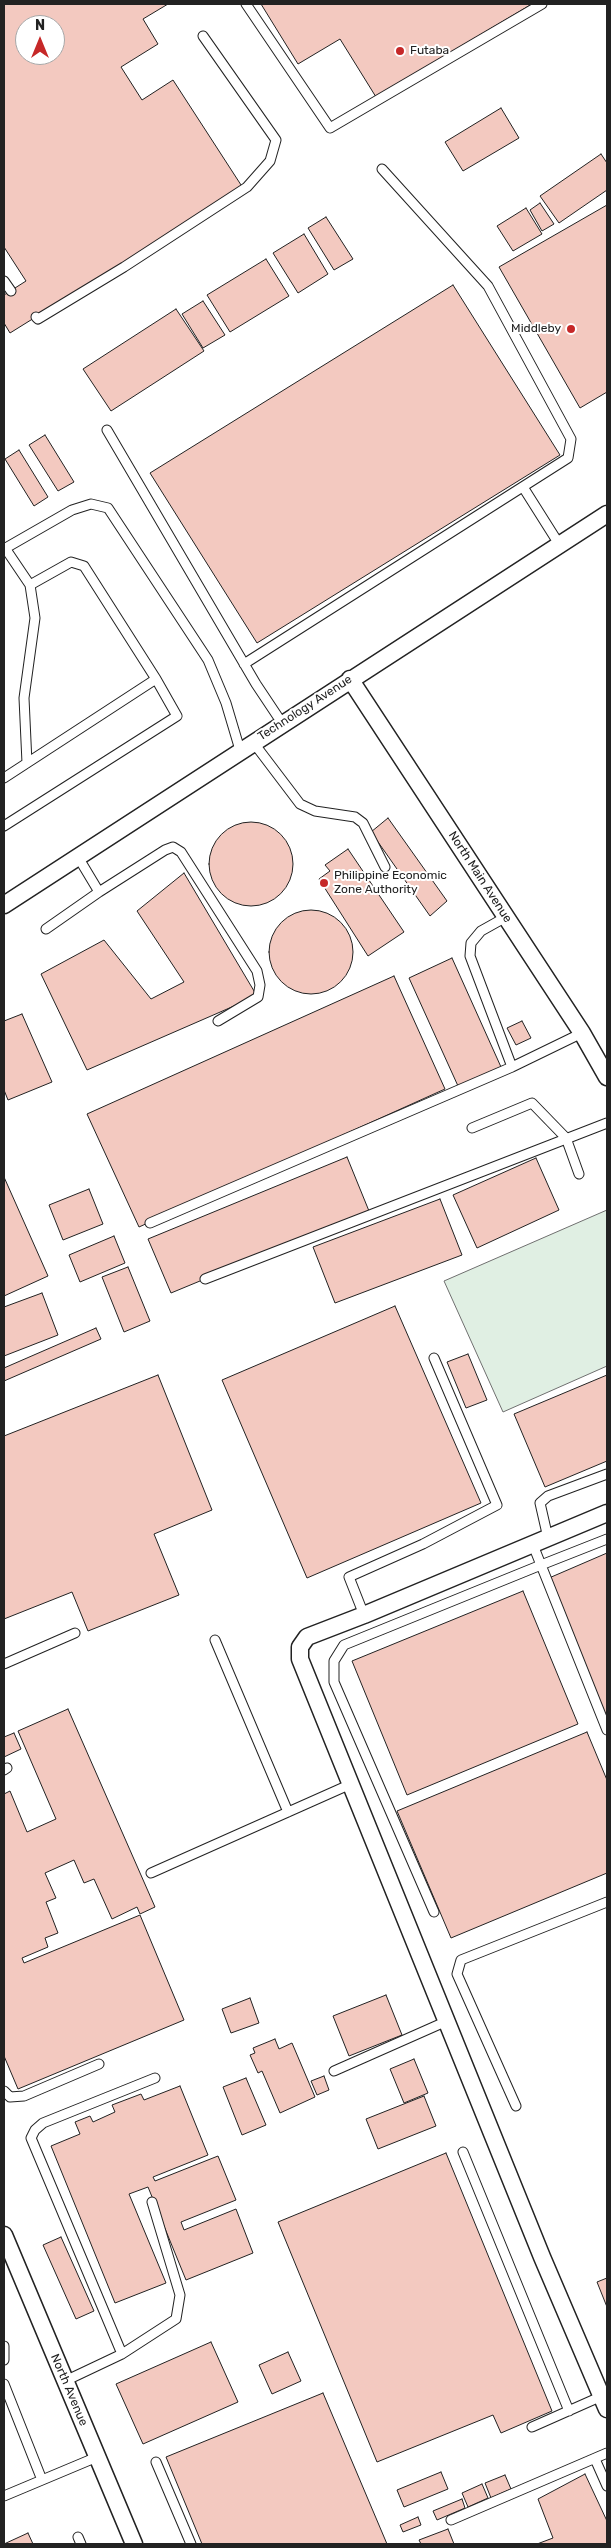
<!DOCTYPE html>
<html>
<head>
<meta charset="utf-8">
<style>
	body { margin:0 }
	#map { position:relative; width:611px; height:2548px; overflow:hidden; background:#fff; font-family:Rubik,sans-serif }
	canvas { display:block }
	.frame { position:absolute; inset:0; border:5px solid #222; pointer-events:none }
	.north { position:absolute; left:15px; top:15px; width:50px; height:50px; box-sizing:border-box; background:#fff; border:1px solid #a7a7a7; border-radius:50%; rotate:0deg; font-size:14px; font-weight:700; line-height:20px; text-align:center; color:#222 }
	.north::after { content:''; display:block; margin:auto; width:18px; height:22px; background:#c62828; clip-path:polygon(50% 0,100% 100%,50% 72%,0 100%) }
</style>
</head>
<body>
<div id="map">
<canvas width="611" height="2548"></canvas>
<div class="frame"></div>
<div class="north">N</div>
</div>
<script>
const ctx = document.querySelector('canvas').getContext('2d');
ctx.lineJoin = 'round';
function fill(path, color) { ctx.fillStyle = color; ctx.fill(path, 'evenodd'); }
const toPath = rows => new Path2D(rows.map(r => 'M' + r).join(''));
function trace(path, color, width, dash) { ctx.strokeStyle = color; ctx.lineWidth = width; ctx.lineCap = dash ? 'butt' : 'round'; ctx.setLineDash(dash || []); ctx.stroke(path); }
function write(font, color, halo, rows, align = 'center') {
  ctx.font = font + ' Rubik,sans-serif'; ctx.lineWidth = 4; ctx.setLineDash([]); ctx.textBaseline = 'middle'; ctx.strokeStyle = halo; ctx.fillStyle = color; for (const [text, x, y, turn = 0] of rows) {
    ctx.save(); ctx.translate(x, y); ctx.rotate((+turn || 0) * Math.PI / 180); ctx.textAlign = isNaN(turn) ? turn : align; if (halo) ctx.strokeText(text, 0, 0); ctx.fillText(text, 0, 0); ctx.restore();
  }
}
const green = toPath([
	[607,1210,607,1366,503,1412,444,1281,607,1210]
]);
fill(green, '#e0efe3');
trace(green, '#6f6f6f', 1);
const building = toPath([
	[4,4,168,4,143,19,158,44,121,67,142,100,173,80,243,188,10,333,4,323,4,295,26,281,4,247,4,4],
	[25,25,55,25,55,55,25,55,25,25],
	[261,4,532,4,376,97,340,39,298,64,261,4],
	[501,108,519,138,463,171,445,142,501,108],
	[601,154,607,163,607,190,559,223,540,196,601,154],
	[540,203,554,224,542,231,530,210,540,203],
	[607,205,607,392,580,408,499,267,607,205],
	[526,208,542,234,513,251,497,226,526,208],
	[326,217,353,259,334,270,308,228,326,217],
	[304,234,328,274,298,293,273,253,304,234],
	[266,259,289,296,230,332,207,295,266,259],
	[453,285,560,455,257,643,150,473,453,285],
	[203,301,225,335,203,348,182,314,203,301],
	[176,309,204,351,111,411,83,369,176,309],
	[45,435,74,482,58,491,29,445,45,435],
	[19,450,48,497,34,506,5,459,19,450],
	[388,818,447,901,430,916,371,832,388,818],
	'209 864a42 42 0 1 1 84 0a42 42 0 1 1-84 0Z',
	[348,849,404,932,368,956,319,879,330,871,325,865,348,849],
	[184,873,257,996,87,1070,41,974,104,940,151,999,184,982,137,911,184,873],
	'269 952a42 42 0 1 1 84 0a42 42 0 1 1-84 0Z',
	[452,958,501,1067,458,1086,409,978,452,958],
	[394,976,445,1089,139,1227,87,1114,394,976],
	[22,1014,52,1082,8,1100,4,1090,4,1021,22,1014],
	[522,1021,531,1038,516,1045,507,1028,522,1021],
	[347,1157,369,1211,171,1293,148,1239,347,1157],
	[536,1158,559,1210,477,1248,453,1195,536,1158],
	[4,1177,48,1276,4,1296,4,1177],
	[89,1189,103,1224,63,1240,49,1205,89,1189],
	[440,1199,462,1255,335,1303,313,1247,440,1199],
	[114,1236,125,1263,80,1282,69,1255,114,1236],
	[128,1267,150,1321,124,1332,102,1277,128,1267],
	[42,1293,58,1335,4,1356,4,1307,42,1293],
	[395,1306,481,1503,307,1578,222,1380,395,1306],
	[96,1328,101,1339,4,1381,4,1368,96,1328],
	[468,1354,487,1400,466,1408,447,1362,468,1354],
	[158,1375,212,1510,154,1534,179,1595,88,1631,72,1592,4,1619,4,1436,158,1375],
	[607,1375,607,1461,545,1487,514,1414,607,1375],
	[607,1553,607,1721,549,1578,607,1553],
	[523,1591,578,1724,407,1795,352,1661,523,1591],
	[68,1709,155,1907,140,1914,137,1907,112,1919,94,1879,84,1883,74,1860,45,1873,56,1898,46,1902,58,1933,45,1938,48,1947,22,1958,24,1963,140,1915,184,2020,18,2089,4,2056,4,1794,10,1791,27,1832,56,1819,18,1731,68,1709],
	[587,1732,607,1780,607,1873,451,1938,397,1811,587,1732],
	[14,1733,21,1749,4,1757,4,1737,14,1733],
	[386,1995,402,2035,349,2056,333,2016,386,1995],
	[250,1998,259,2023,231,2033,222,2009,250,1998],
	[275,2039,279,2049,292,2043,315,2097,280,2113,262,2071,258,2073,250,2055,255,2053,253,2048,275,2039],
	[414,2059,428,2093,404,2103,390,2069,414,2059],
	[324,2076,329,2090,317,2095,311,2081,324,2076],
	[246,2078,266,2125,242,2135,223,2087,246,2078],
	[180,2086,208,2155,153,2177,155,2181,218,2156,236,2200,181,2222,184,2230,236,2209,253,2253,186,2280,148,2187,129,2194,166,2283,115,2303,51,2146,80,2134,75,2122,90,2116,93,2122,115,2112,112,2105,141,2094,144,2100,180,2086],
	[424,2096,436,2126,378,2149,366,2119,424,2096],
	[446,2153,552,2411,501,2433,493,2415,377,2462,278,2222,446,2153],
	[61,2237,94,2311,76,2319,43,2245,61,2237],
	[607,2278,607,2307,597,2282,607,2278],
	[211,2342,238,2402,143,2444,116,2384,211,2342],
	[288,2352,301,2381,272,2394,259,2365,288,2352],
	[323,2393,387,2544,202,2544,166,2457,323,2393],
	[441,2472,448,2489,404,2507,397,2490,441,2472],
	[585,2474,607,2521,607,2544,537,2544,553,2538,538,2499,585,2474],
	[505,2475,511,2489,491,2498,485,2483,505,2475],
	[482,2484,488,2498,468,2507,462,2493,482,2484],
	[462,2499,465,2508,437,2520,433,2511,462,2499],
	[418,2517,421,2525,403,2532,400,2525,418,2517],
	[448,2529,454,2544,421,2544,419,2540,448,2529],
	[28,2533,33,2544,4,2544,28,2533]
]);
fill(building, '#f3c9c0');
trace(building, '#222', 1);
const lane = toPath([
	[246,4,330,128,542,4],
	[4,281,11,291],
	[36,317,38,319,124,267,247,187,270,161,276,140,203,36],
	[107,430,256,684,282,723],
	[523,487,559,544],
	[5,548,30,585],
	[4,549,72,510,91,504,108,508,208,660,226,703,240,750],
	[244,664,568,458,571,439,488,286,382,169],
	[253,742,300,804,315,811,355,817,363,823,385,867],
	[27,763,24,698,35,618,30,585,71,562,84,566,156,679],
	[4,778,156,679,177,716,4,826],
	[78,857,99,892],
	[506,917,481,931,471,943,470,956,512,1067],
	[46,929,99,892,165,850,173,847,181,852,257,971,260,985,258,997,218,1021],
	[472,1128,532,1103,566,1138,579,1174],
	[150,1223,512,1067,582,1033],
	[205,1279,607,1123],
	[548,1538,540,1503,548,1496,607,1474],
	[533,1545,541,1565,607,1539],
	[364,1615,349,1577,423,1544,497,1505,434,1358],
	[215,1640,288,1812],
	[4,1664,75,1633],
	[4,1770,7,1768],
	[151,1873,351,1784],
	[434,1912,334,1682,334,1661,344,1645,541,1565,607,1730],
	[334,2071,447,2021],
	[4,2091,10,2097,24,2096,99,2064],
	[516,2106,457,1974,461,1960,607,1902],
	[463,2152,569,2411],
	[4,2346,4,2360],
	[122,2354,31,2138,35,2130,43,2123,155,2078],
	[65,2381,122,2354,176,2319,180,2295,152,2202],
	[4,2384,42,2480],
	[532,2427,602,2396],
	[595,2459,607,2486],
	[156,2462,191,2544],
	[4,2496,97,2457],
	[451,2520,607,2453],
	[78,2537,81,2544]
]);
const street = toPath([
	[350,679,582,1033,607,1077],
	[4,905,607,514],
	[607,1513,364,1615,307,1637,300,1647,300,1659,542,2257,607,2409],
	[4,2235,134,2544]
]);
trace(lane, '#222', 11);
trace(street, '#222', 19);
trace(lane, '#fff', 9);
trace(street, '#fff', 16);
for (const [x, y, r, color] of [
	[400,51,5,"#c62828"],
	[571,329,5,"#c62828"],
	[324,883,5,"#c62828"]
]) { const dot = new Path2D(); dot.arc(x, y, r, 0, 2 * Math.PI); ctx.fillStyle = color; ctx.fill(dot); trace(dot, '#fff', 2); }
write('12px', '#222', '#fff', [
	["Futaba",410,51],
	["Middleby",561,329,"right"],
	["Philippine Economic",334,876],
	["Zone Authority",334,890]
], 'left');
write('12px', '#222', '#fff', [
	["Technology Avenue",305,708,-33],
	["North Main Avenue",480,877,57],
	["North Avenue",69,2390,67]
]);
</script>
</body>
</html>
